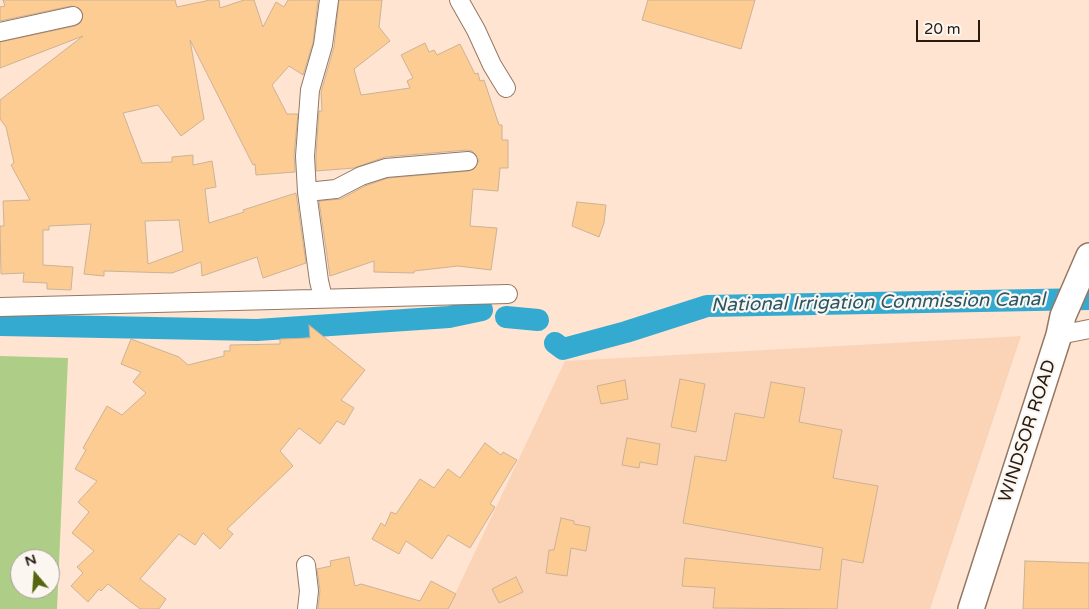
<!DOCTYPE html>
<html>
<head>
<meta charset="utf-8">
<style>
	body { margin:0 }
	#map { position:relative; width:1089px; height:609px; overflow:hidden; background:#ffe4d1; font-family:"Varela Round",sans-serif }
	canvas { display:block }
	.north { position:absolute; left:10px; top:549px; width:50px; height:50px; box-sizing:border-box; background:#fcf6f1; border:1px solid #a79e98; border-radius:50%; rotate:342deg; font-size:14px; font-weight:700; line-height:20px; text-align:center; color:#271b12 }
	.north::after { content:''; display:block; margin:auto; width:18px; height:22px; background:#57660e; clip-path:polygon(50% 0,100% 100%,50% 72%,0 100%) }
	.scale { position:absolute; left:916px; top:20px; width:64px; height:22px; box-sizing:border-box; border:2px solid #271b12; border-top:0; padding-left:6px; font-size:15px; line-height:18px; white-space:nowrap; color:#271b12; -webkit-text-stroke:4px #fcf6f1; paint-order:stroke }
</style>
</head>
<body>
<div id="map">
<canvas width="1089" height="609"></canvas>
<div class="north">N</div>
<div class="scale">20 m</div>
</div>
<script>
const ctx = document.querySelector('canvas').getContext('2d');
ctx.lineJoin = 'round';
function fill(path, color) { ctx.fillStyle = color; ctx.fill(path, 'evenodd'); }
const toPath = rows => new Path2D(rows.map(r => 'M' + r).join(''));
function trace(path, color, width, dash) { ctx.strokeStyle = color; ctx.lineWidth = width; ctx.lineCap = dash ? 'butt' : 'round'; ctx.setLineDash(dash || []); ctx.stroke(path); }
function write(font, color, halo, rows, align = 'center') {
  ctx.font = font + ' "Varela Round",sans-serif'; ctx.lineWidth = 4.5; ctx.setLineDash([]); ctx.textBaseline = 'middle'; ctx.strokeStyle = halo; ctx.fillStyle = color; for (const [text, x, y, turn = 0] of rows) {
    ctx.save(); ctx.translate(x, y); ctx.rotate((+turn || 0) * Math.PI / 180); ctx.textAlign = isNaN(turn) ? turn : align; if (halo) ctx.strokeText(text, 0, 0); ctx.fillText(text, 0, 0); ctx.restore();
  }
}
fill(toPath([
	[1021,336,930,609,448,609,565,361]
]), '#fbd4b7');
fill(toPath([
	[0,356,68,358,57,609,0,609],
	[20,559,50,559,50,589,20,589]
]), '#aece88');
trace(toPath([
	[506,317,538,320],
	[0,325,257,330,449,317,482,310],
	[555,343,563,349,626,332,707,306,1089,299]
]), '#35aad0', 22);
const building = toPath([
	[3,0,175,0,177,7,210,0,219,0,220,8,244,0,254,0,263,27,276,2,284,7,288,0,318,0,313,43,303,75,289,66,272,85,287,114,298,114,294,155,295,172,256,175,255,164,253,165,190,40,204,119,181,136,158,105,123,113,142,163,172,162,172,157,193,155,193,165,212,161,216,187,205,189,209,223,244,212,243,210,296,193,306,263,263,278,257,257,202,276,201,262,172,273,104,271,104,276,84,274,91,224,49,226,49,230,43,230,43,265,73,267,71,290,47,289,47,283,23,282,24,273,1,274,0,226,4,226,3,201,30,200,11,165,14,163,6,127,0,119,0,100,83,36,0,68,0,42,75,26,80,23,83,14,80,9,71,6,0,21,0,7,5,6,3,0],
	[179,220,183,251,148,264,145,221,179,220],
	[339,0,382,0,379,27,390,41,354,69,361,95,410,88,407,81,413,78,401,55,425,43,429,52,434,50,437,55,460,44,475,74,478,73,480,81,484,80,499,125,502,125,502,140,508,140,508,168,500,168,498,191,473,189,470,226,497,228,491,270,458,266,414,271,414,273,374,272,374,261,330,276,319,201,341,199,365,186,388,178,469,171,474,169,479,161,476,155,472,151,467,150,385,157,354,168,316,171,316,156,319,111,322,111,321,92,334,47,339,0],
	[648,0,755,0,741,49,642,20,648,0],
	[577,202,606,205,604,223,599,237,572,226,577,202],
	[309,325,365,370,341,400,354,408,344,425,337,421,320,444,299,428,280,451,293,466,227,529,233,534,220,549,203,533,195,545,179,534,140,579,166,599,159,609,140,609,108,584,101,591,99,589,88,602,71,586,83,573,77,567,94,551,72,533,89,512,78,502,97,481,75,469,86,450,83,448,107,406,122,415,146,393,133,382,141,372,121,364,131,339,179,357,188,365,224,356,224,351,230,351,230,345,280,344,280,339,310,338,309,325],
	[680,379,705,384,696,432,671,427,680,379],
	[625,380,628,399,601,404,597,386,625,380],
	[771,382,805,388,799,422,842,430,833,478,878,486,863,563,842,559,837,609,713,608,715,588,682,586,685,558,820,570,823,548,683,523,695,456,726,461,735,413,764,418,771,382],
	[627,438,660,444,657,465,640,462,639,468,622,465,627,438],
	[485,443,501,455,503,452,517,460,490,504,495,507,470,548,448,535,432,559,406,541,399,554,372,539,381,523,385,526,391,512,396,514,420,479,434,488,448,469,460,478,485,443],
	[561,518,574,521,574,524,590,527,586,551,571,548,567,576,546,573,549,550,554,550,561,518],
	[349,557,355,586,361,584,420,601,431,581,456,594,448,609,318,609,320,590,317,569,331,566,330,561,349,557],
	[1025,561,1089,563,1089,609,1023,609,1025,561],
	[516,577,523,592,499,603,492,589,516,577]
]);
fill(building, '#fdcc93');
trace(building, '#cbb296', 1);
const minor = toPath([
	[459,0,476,30,492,65,506,88],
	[0,32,73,16],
	[307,192,336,189,361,176,386,168,468,161],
	[323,298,319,281,307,192,305,156,310,90,323,45,329,0],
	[0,307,508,294],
	[1059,335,1089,329],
	[306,565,309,591,307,609]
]);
const secondary = toPath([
	[971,609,1059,335,1063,316,1089,256]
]);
trace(minor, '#957862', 20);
trace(secondary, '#957862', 28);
trace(minor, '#fff', 18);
trace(secondary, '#fff', 25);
write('18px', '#271b12', '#fcf6f1', [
	["WINDSOR ROAD",1028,431,-72]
]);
write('italic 19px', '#285768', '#fcf6f1', [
	["National Irrigation Commission Canal",878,303,-1]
]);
</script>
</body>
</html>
